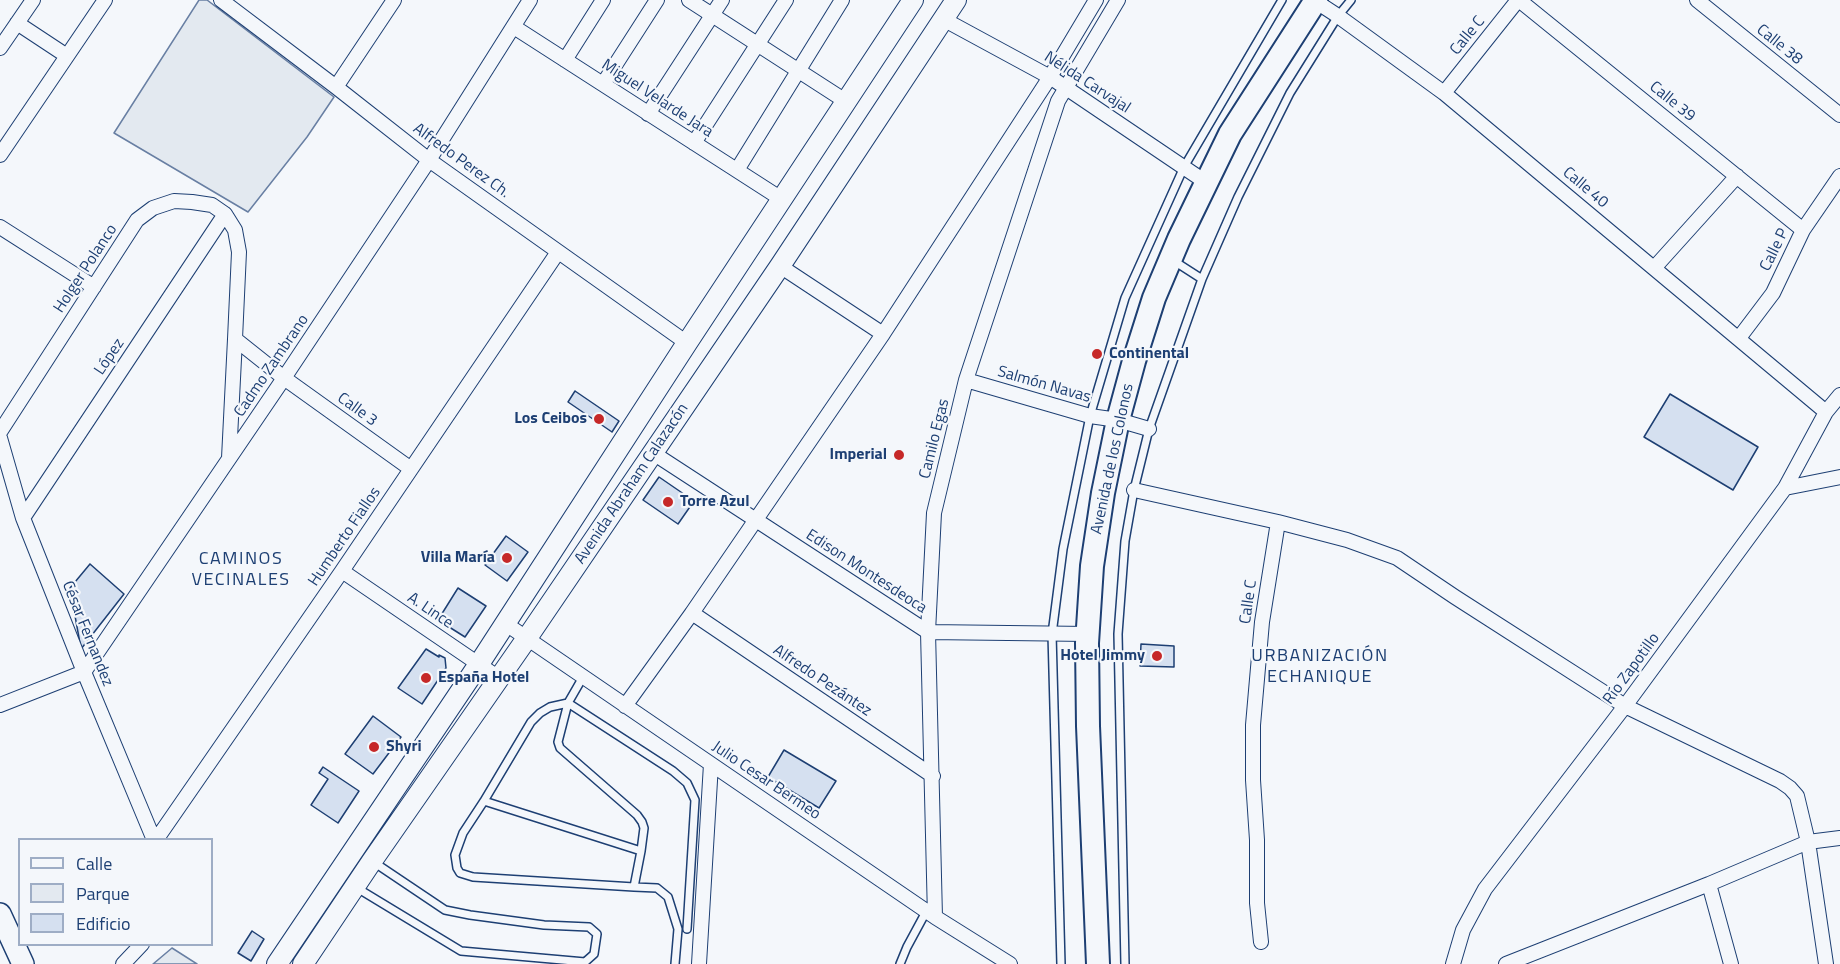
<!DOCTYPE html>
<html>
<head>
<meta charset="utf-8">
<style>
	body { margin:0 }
	#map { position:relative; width:1840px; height:964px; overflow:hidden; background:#f4f7fb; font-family:"Titillium Web",sans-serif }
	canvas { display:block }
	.legend { position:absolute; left:18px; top:838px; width:195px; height:108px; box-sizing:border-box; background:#f4f7fb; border:2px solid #9eadc5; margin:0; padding:8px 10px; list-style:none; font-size:18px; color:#1d3f73 }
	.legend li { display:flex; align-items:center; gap:12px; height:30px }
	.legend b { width:30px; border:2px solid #9eadc5 }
</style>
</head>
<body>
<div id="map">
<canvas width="1840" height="964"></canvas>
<ul class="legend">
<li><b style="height:8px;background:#f4f7fb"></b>Calle</li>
<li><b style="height:16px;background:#e3e9f0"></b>Parque</li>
<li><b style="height:16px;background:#d5e0f0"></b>Edificio</li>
</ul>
</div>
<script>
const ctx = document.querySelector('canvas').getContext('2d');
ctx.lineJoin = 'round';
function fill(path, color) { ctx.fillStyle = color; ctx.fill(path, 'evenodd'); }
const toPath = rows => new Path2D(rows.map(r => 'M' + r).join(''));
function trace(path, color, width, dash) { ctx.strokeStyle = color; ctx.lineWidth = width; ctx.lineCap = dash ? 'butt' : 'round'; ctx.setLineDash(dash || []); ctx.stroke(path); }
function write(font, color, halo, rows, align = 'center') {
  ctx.font = font + ' "Titillium Web",sans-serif'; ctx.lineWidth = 4.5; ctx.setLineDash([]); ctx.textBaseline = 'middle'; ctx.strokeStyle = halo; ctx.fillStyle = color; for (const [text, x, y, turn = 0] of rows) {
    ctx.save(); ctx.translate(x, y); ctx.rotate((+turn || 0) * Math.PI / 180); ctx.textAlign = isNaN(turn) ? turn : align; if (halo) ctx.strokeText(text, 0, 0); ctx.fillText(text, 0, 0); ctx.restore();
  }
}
const green = toPath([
	[199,0,207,0,334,97,307,137,248,212,114,133,199,0],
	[172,948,197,964,153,964,172,948]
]);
fill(green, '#e3e9f0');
trace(green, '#687fa3', 1.5);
const building = toPath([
	[575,391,619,421,612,432,568,402,575,391],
	[1670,394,1758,447,1733,490,1644,437,1670,394],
	[659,477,694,501,678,524,643,500,659,477],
	[506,536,528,552,507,581,485,565,506,536],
	[90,564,124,594,81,649,70,588,90,564],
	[458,588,486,606,465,637,438,620,458,588],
	[1141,644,1174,646,1174,667,1140,666,1141,644],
	[426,649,439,657,439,655,445,658,446,668,422,704,398,688,426,649],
	[373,716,401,737,373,774,345,754,373,716],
	[784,750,836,781,819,808,768,777,784,750],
	[323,767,359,791,338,823,311,805,328,779,319,773,323,767],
	[252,931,264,939,251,961,238,953,252,931]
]);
fill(building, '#d5e0f0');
trace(building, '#1d3f73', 1.5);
const service = toPath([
	[1174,261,1202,279],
	[583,677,568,703,558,742,560,748,637,815,642,822,644,828,641,851,634,887,473,877,460,873,457,868,455,855,463,833,484,801,531,722,540,713,550,707,568,703,673,771,687,783,695,800,687,929],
	[484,801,641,851],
	[634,887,657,888,668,897,678,929,675,964],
	[357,888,461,951,585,962,594,954,597,934,589,927,544,925,470,915,445,910,375,863],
	[900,964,907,947,927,910],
	[1061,964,1052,634,1063,549,1090,416,1125,298,1184,167,1282,0],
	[1125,964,1118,634,1125,541,1134,490,1149,429,1202,279,1238,197,1290,93,1338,16,1351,0]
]);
const minor = toPath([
	[221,0,336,87,429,160,687,343],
	[689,0,847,102],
	[1519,0,1803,230],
	[1697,0,1840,115],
	[1315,1,1338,16,1444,93,1826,412],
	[943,19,1050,77,1207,183],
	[17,23,67,56],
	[514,27,783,200],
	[0,48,33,0],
	[565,60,603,0],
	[603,84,657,0],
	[336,87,394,0],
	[1444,93,1518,0],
	[648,114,722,0],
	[694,143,786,0],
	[0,155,105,0],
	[737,170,842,0],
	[0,227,94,287],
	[780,266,883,334],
	[1655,267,1737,176],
	[1739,338,1773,293,1803,230,1840,176],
	[966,380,1090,416,1118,420,1149,429],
	[0,432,137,220,153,208,174,201,192,202,212,205,225,214,235,230,239,252,235,339,284,378,411,469],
	[0,438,23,518,84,672,154,840],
	[653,453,928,632,1088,634],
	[229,458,235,339],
	[1785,488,1840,477],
	[1134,490,1278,522,1262,622,1253,725,1253,780,1257,840,1257,903,1261,942],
	[23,518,225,214],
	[1278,522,1347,540,1397,558,1455,597,1625,706,1780,781,1790,788,1797,796,1808,842,1826,964],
	[342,571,499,678],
	[692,613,933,776],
	[506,624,935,917,1010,964],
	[0,705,84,672,284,378,429,160,530,0],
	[625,706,692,613,883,334,1050,77,1096,0],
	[156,840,342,571,558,252],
	[1709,884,1731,964],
	[935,917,928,632,934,513,966,380,1058,101,1118,0],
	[123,964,142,944],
	[699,964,711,764],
	[1453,964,1463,930,1485,889,1625,706,1785,488,1826,412,1840,395],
	[1506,964,1709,884,1808,842,1840,838]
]);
const secondary = toPath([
	[277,964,479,664,687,343,913,0],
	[303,964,372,861,527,638,780,266,956,0]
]);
const primary = toPath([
	[0,914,23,964]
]);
const trunk = toPath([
	[1098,964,1088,726,1087,643,1092,566,1103,493,1118,420,1134,361,1154,298,1179,239,1230,134,1316,0]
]);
trace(service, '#1d3f73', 10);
trace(minor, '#1d3f73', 16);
trace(secondary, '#1d3f73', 22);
trace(primary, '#1d3f73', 24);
trace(trunk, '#1d3f73', 26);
trace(service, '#f4f7fb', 7);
trace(minor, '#f4f7fb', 14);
trace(secondary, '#f4f7fb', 20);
trace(primary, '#f4f7fb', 21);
trace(trunk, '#f4f7fb', 22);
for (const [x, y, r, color] of [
	[1097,354,6,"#c62828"],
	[599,419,6,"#c62828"],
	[899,455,6,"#c62828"],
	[668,502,6,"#c62828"],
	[507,558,6,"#c62828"],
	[1157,656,6,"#c62828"],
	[426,678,6,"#c62828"],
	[374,747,6,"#c62828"]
]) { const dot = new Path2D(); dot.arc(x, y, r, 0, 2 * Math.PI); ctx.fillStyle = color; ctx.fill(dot); trace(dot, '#f4f7fb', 2); }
write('16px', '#1d3f73', '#f4f7fb', [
	["Calle C",1468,36,-51],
	["Calle 38",1779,45,39],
	["Nélida Carvajal",1087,83,33],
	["Miguel Velarde Jara",657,99,33],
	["Calle 39",1672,102,39],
	["Alfredo Perez Ch.",461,161,36],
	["Calle 40",1585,188,40],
	["Calle P",1775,250,-64],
	["Holger Polanco",86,269,-57],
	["López",110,357,-56],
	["Cadmo Zambrano",272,366,-56],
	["Salmón Navas",1044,385,16],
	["Calle 3",357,410,36],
	["Camilo Egas",935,439,-76],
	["Avenida de los Colonos",1113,459,-78],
	["Avenida Abraham Calazacón",632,484,-56],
	["Humberto Fiallos",345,537,-56],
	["Edison Montesdeoca",866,572,33],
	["Calle C",1249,602,-82],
	["A. Lince",430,611,34],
	["César Fernandez",87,634,68],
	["Río Zapotillo",1632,669,-54],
	["Alfredo Pezántez",822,681,34],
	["Julio Cesar Bermeo",766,781,34]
]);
write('bold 16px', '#1d3f73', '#f4f7fb', [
	["Continental",1109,354],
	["Los Ceibos",587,419,"right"],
	["Imperial",887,455,"right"],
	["Torre Azul",680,502],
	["Villa María",495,558,"right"],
	["Hotel Jimmy",1145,656,"right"],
	["España Hotel",438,678],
	["Shyri",386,747]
], 'left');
ctx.letterSpacing = '1.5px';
write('18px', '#1d3f73', '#f4f7fb', [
	["CAMINOS",241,560],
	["VECINALES",241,581],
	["URBANIZACIÓN",1320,657],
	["ECHANIQUE",1320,678]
]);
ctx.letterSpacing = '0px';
</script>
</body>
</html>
